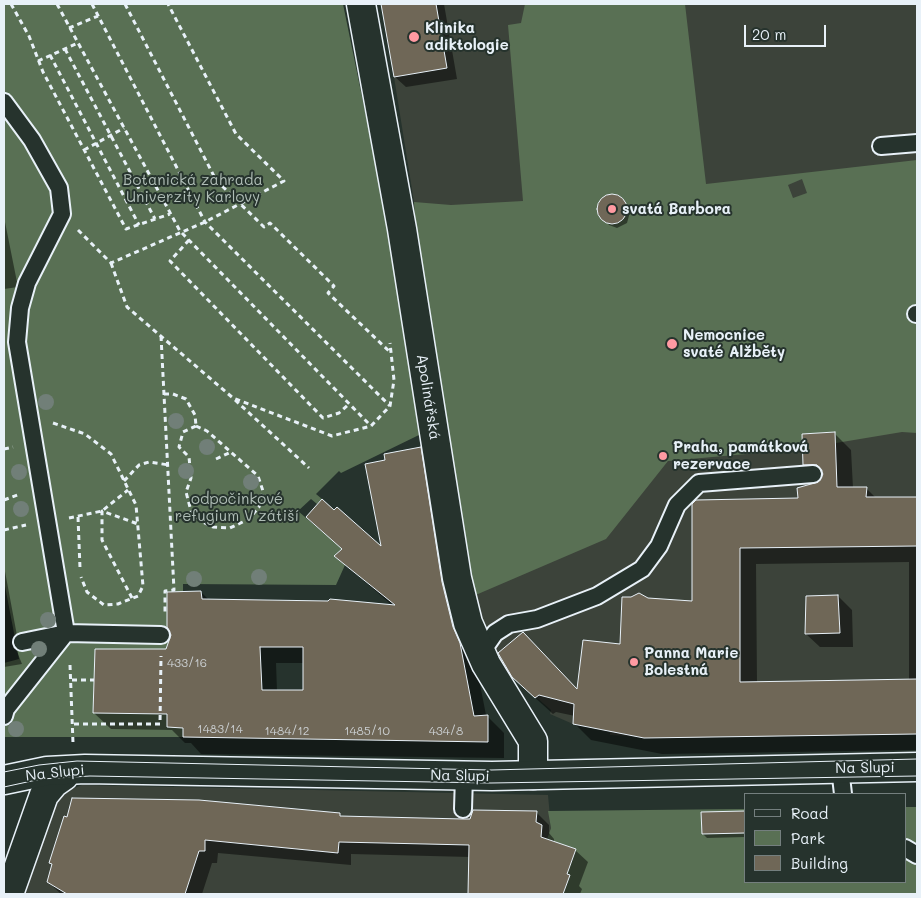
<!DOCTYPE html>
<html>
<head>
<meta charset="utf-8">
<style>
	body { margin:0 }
	#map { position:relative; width:921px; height:898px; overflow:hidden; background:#26332d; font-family:Mali,sans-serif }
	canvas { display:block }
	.frame { position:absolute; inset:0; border:5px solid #e8f1f8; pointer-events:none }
	.legend { position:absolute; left:744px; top:793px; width:162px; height:90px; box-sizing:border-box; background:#26332d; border:1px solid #747f7e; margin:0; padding:6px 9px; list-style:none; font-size:15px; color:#e8f1f8 }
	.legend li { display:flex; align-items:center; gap:10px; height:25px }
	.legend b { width:25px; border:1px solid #747f7e }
	.scale { position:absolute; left:744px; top:25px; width:82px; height:22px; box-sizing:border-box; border:2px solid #e8f1f8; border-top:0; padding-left:6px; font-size:15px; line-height:18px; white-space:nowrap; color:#e8f1f8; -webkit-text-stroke:4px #26332d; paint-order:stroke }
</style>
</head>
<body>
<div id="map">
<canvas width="921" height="898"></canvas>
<div class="frame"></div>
<ul class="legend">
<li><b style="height:6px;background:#26332d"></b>Road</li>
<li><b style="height:14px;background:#597054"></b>Park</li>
<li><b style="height:14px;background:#6f6757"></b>Building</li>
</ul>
<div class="scale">20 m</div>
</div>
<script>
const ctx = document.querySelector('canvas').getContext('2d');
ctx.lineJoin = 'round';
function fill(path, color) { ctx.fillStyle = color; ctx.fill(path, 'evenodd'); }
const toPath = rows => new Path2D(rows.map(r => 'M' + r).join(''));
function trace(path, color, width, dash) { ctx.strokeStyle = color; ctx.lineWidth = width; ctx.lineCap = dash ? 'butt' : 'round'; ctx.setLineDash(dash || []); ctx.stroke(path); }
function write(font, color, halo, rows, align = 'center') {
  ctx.font = font + ' Mali,sans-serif'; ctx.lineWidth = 4; ctx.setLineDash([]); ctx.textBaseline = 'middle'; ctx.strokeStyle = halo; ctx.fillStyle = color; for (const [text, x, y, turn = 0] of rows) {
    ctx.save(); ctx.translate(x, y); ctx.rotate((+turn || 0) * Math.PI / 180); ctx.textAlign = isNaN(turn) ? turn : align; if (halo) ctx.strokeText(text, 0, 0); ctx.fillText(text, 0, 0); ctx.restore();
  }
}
fill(toPath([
	[436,4,917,4,917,734,656,738,610,735,610,731,573,724,550,714,551,710,508,673,479,634,420,297,414,202,394,77,447,68],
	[82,785,548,795,551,828,527,894,21,894,56,795]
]), '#3c433a');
fill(toPath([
	[4,4,343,4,370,136,379,157,419,435,341,473,339,471,316,494,322,499,317,504,311,499,298,511,326,535,344,542,340,547,342,549,334,556,345,565,336,585,183,584,183,737,4,737,4,663,19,659,4,581],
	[95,649,144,649,143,714,93,713],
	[525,4,685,4,706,184,917,160,917,433,902,432,836,443,835,432,802,434,802,449,668,461,606,539,471,597,420,297,414,202,451,205,523,201,508,25,521,23],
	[802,179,807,193,793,198,788,185],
	[610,195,616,195,624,201,626,210,623,219,612,224,601,219,597,210,601,199],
	[905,807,917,807,917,894,563,894,570,875,567,874,576,849,547,839,551,828,548,811,745,809,745,882,905,882]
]), '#597054');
fill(toPath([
	[383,4,444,4,457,79,406,87,395,77],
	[610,196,619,198,630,212,627,223,617,228,609,225,598,210,601,202],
	[4,217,18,287,4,289],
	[834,433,851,450,853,488,866,488,876,498,917,498,917,750,662,754,591,740,574,723,575,716,556,712,553,714,531,694,578,691,621,645,648,599,693,602,693,505,799,500,821,481,804,464],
	[909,562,909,680,757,683,756,564],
	[420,449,437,465,486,715,504,733,504,758,201,754,191,743,185,743,172,730,111,729,94,713,167,650,201,592,210,601,394,607,336,556,343,550,308,517,383,549,387,461],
	[276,663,304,663,304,691,277,691],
	[4,566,18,641,16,649,22,664,4,667],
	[838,596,852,610,853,647,820,647,806,634],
	[537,813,549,825,549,833,554,839,554,843,575,850,588,862,579,886,582,889,580,894,469,894,470,857,351,854,351,865,218,853,217,863,212,863,202,894,61,894,48,882,53,865,339,814,343,817,463,820],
	[745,813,745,837,707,838,703,834]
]), '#0007');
const building = toPath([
	[381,4,436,4,447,68,394,77,381,4],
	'597 209a15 15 0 1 1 30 0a15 15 0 1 1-30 0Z',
	[835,432,837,487,867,487,866,497,917,497,917,546,740,548,740,682,917,679,917,734,644,738,573,724,574,704,539,695,535,698,512,677,498,653,523,632,577,689,583,640,620,644,622,597,631,597,639,593,648,598,692,601,692,504,696,500,798,498,797,488,818,482,823,474,817,465,803,465,802,434,835,432],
	[421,447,442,582,453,627,460,643,474,716,488,715,488,742,183,737,183,728,167,727,167,714,93,713,95,649,166,649,171,635,167,627,167,592,201,591,202,599,328,601,330,599,395,605,334,556,342,549,306,517,322,499,334,510,337,507,381,546,365,464,385,460,384,454,421,447],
	[260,647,303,647,303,690,262,690,260,647],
	[838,595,840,633,805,634,806,596,838,595],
	[72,798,199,800,340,813,340,816,463,819,470,819,473,810,537,811,536,822,542,825,541,837,576,849,567,874,570,875,563,894,468,894,469,845,339,842,338,853,205,840,205,851,199,851,185,894,67,894,47,882,52,864,49,863,64,816,67,817,72,798],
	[745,811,745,833,702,834,701,812,745,811]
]);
fill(building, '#6f6757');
trace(building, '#e8f1f8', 1);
const service = toPath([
	[4,102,32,140,59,188,62,214,27,283,20,308,17,342,66,633,6,709,4,716],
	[881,146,917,143],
	[916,314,917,314],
	[22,642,66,633,161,635],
	[481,653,495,633,509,624,537,619,597,596,642,569,659,546,677,505,699,483,813,474],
	[840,768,843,794],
	[463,809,464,776],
	[905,848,917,855]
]);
const minor = toPath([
	[361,4,402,229,457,578,468,623,486,664,533,741,533,775],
	[9,894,44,795,54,783,64,776]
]);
const tertiary = toPath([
	[4,780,47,771,85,769,492,776,917,767]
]);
trace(service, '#e8f1f8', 20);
trace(minor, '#e8f1f8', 31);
trace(tertiary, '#e8f1f8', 31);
trace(toPath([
	[11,4,29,36,43,72,126,229,170,214],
	[57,4,180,231,371,426],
	[92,4,205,222,390,406],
	[125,4,216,180,264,227,270,223,334,286,328,293,390,352],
	[69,28,98,16],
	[65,49,155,219],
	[50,55,139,225],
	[38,61,78,43],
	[84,150,124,128],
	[78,230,111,263,205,222,284,181,236,134,168,4],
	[189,240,170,261,323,418,339,413,349,404],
	[111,263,127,307,233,398,332,436,371,426,390,406,394,380,390,343],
	[161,336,174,590,165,591,165,615],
	[164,394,173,394,186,399,195,415,196,426],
	[235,400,309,468],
	[53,423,85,434,111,454,136,505,143,586,138,596,118,604,104,605,87,592,81,577],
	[196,426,207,431,258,476,263,491,259,507,249,519,230,528,213,527,201,521,191,511,186,492,191,478,189,457,179,447,183,432,196,426],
	[4,449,13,447],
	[216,459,231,452],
	[124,481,139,465,149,462,169,465],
	[4,500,20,494],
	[78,517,80,568],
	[69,518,102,511,128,490],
	[4,530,26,525],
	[132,598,102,540,102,511,138,524],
	[70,665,73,743],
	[72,680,94,680],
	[74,724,160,724,161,656]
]), '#e8f1f8', 3, [5, 4]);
trace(service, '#26332d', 16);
trace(minor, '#26332d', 28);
trace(tertiary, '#26332d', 28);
trace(toPath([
	[4,772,39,765,77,761,491,770,917,759],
	[4,787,41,779,90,776,491,783,917,776]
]), '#e8f1f8', 1);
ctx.fillStyle = '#717f78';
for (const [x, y] of [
	[46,402],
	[176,421],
	[207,447],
	[186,471],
	[19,472],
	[251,482],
	[21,509],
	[259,577],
	[194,579],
	[48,620],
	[39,649],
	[16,729]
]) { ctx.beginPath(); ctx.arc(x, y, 8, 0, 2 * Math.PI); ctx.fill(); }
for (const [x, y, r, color] of [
	[414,37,6,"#ff9aa2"],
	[612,209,5,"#ff9aa2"],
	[672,344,6,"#ff9aa2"],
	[663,456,5,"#ff9aa2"],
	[634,662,5,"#ff9aa2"]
]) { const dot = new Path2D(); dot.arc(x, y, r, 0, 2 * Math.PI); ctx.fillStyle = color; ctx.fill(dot); trace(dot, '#26332d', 2); }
write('12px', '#caced0', null, [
	["433/16",187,663],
	["1483/14",220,729],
	["1484/12",287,731],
	["1485/10",367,731],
	["434/8",446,731]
]);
write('bold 15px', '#e8f1f8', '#26332d', [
	["Klinika",425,28],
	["adiktologie",425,45],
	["svatá Barbora",622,209],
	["Nemocnice",683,335],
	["svaté Alžběty",683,352],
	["Praha, památková",673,447],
	["rezervace",673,464],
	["Panna Marie",644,653],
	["Bolestná",644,670]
], 'left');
write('15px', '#afbdb6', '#26332d', [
	["Botanická zahrada",193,180],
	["Univerzity Karlovy",193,197],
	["odpočinkové",237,499],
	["refugium V zátiší",237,516]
]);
write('15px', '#e8f1f8', '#26332d', [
	["Apolinářská",428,397,81],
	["Na Slupi",865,768,-1],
	["Na Slupi",55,773,-6],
	["Na Slupi",460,776,1]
]);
</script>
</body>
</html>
